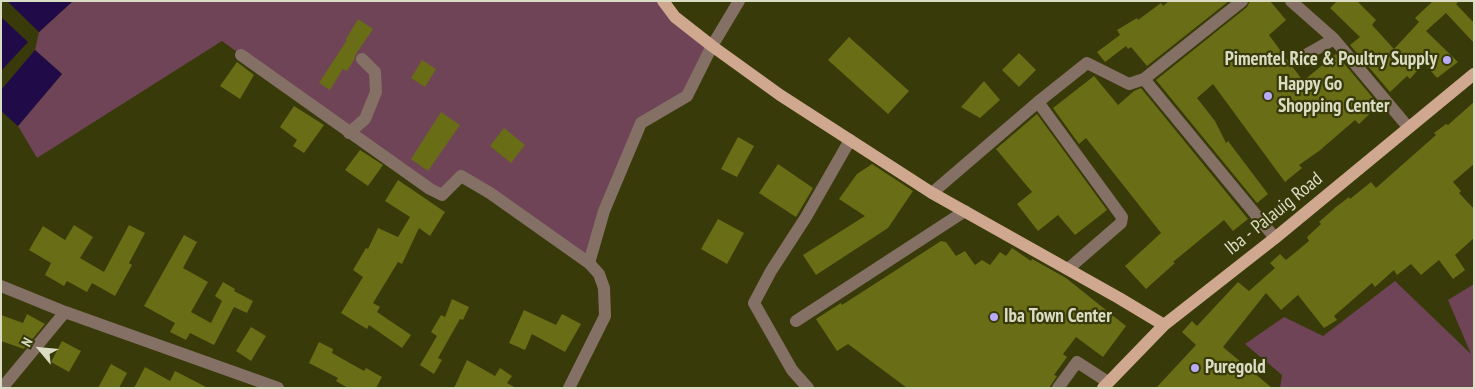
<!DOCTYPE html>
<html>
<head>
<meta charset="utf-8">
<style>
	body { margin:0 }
	#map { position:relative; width:1475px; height:389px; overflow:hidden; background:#383a09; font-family:"PT Sans Narrow",sans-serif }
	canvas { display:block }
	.frame { position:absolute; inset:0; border:2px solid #daddc4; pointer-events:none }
	.north { position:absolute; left:15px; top:324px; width:50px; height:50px; -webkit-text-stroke:4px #383a09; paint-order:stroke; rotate:298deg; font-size:14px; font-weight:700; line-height:20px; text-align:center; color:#daddc4 }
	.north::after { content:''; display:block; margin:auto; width:18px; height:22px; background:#daddc4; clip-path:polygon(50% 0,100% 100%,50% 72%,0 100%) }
</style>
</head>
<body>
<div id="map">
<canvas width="1475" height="389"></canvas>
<div class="frame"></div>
<div class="north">N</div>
</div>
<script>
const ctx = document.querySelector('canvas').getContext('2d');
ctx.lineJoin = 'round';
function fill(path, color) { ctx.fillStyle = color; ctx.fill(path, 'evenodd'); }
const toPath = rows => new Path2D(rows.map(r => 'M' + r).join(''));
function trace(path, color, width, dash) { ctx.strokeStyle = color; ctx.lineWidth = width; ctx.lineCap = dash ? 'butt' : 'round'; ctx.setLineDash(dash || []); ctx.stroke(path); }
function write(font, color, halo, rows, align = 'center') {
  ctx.font = font + ' "PT Sans Narrow",sans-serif'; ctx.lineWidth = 4.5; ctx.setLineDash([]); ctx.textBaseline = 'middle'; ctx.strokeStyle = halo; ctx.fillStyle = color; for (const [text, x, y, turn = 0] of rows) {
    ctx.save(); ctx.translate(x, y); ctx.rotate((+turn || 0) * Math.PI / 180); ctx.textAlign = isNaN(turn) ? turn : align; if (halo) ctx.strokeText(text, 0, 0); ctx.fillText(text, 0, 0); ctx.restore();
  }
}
fill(toPath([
	[73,1,663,1,712,46,687,96,641,123,589,263,461,176,442,195,349,133,222,41,37,158,18,126,62,74,35,50,39,32],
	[1395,281,1471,354,1448,300,1474,284,1474,388,1280,388,1282,375,1245,344,1284,317,1323,336]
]), '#6e4456');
fill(toPath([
	[7,1,73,1,39,32],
	[1,17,28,42,1,71],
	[35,50,62,74,18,126,1,111,1,90]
]), '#210a48');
fill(toPath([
	[1169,1,1229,1,1147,66,1131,47,1128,49,1126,46,1105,62,1097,52,1120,35,1117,30,1137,18,1138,20,1161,3,1163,6],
	[1250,1,1270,1,1286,20,1269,35,1303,81,1336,54,1379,105,1359,124,1355,120,1319,151,1299,165,1302,168,1285,182,1213,84,1197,98,1215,121,1226,143,1228,141,1268,194,1257,203,1156,80,1247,7],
	[1337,1,1357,1,1376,20,1372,25,1394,49,1419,22,1415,18,1433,1,1459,1,1456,4,1474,23,1474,43,1446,13,1426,31,1458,62,1437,78,1424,63,1410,79,1407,76,1390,92,1350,45,1360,37,1330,8],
	[358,19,373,29,356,54,354,60,347,71,343,69,330,90,319,83,347,40,346,39],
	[849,37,909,91,888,114,828,60],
	[1019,53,1036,70,1019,87,1002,70],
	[422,60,436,69,425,87,411,78],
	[237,62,254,75,240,99,220,86],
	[1094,76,1118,105,1134,91,1141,88,1248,219,1233,231,1224,220,1173,262,1175,263,1146,289,1125,266,1161,233,1086,138,1079,144,1053,108],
	[984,81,1000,100,980,118,961,107],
	[1474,102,1474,164,1453,182,1461,191,1459,193,1474,209,1474,238,1455,255,1465,270,1453,279,1439,260,1421,275,1411,264,1397,275,1394,270,1375,287,1372,283,1334,316,1337,320,1324,328,1298,295,1281,310,1266,293,1223,347,1272,388,1156,388,1196,345,1182,332,1192,321,1197,326,1238,282,1249,291,1275,268,1270,263,1280,254,1286,260,1309,241,1307,237,1321,224,1319,222,1336,207,1349,197,1350,199,1371,182,1376,188,1436,135,1434,133,1446,124,1448,125],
	[294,106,324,125,304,153,293,146,297,140,280,127],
	[441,112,460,125,428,171,411,159],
	[1037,114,1107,210,1075,235,1058,215,1038,231,1017,204,1032,192,996,149],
	[504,128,525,145,511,163,490,146],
	[738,137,754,146,737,177,721,169],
	[360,150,383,165,368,186,345,170],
	[778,164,813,188,796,217,759,193],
	[872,164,913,191,888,228,816,275,803,255,865,216,839,199,857,174],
	[398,180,445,212,430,236,419,228,402,264,398,262,373,303,380,307,377,312,411,335,402,348,369,325,367,329,341,313,363,277,353,270,366,248,368,249,378,228,398,237,410,217,385,201],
	[718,219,744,233,727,264,701,249],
	[74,225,93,237,80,258,104,272,129,225,145,233,129,263,132,265,115,296,92,283,87,292,67,281,64,286,45,275,51,263,29,250,43,226,65,240],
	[184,235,197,242,183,268,208,282,191,312,211,323,222,301,215,296,223,282,235,289,234,291,253,301,247,313,234,307,214,345,190,333,186,340,170,332,175,323,144,306],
	[941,241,946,242,956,256,965,251,975,265,982,260,990,265,1000,252,1006,256,1012,248,1031,261,1032,259,1066,278,1126,326,1103,357,1076,337,1063,354,1067,357,1054,375,1057,376,1049,388,907,388,848,344,837,351,816,319,841,303,842,305],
	[452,299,469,307,463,320,460,319,438,358,442,360,434,374,420,365,437,336,431,332,441,315,445,317],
	[524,310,556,325,562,314,581,324,565,352,532,334,525,350,509,343],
	[27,314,45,324,24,349,1,341,1,315,23,323],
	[251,327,266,336,251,361,236,351],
	[62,341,81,351,69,372,51,362],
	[319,342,333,349,332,353,364,371,366,368,382,377,376,388,348,388,336,381,338,378,309,363],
	[467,360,495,376,500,368,512,376,507,383,516,388,454,388],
	[111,364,127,373,119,388,98,388],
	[145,367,170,381,175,371,208,388,134,388]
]), '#696d16');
trace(toPath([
	[1291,1,1334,39],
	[241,55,430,189,442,195,461,176,490,193,589,263,599,274,604,288,605,316,569,388],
	[1304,56,1334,39,1408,127],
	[1144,79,1275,238],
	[1038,102,1122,217,1121,223,1068,269],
	[349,133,365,119,376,92,375,72,362,59],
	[932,193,1038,102,1087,63,1129,84,1144,79,1242,1],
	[589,263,604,211,641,123,687,96,712,46,739,1],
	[1,286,65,312,278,388],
	[796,321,965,211],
	[2,388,65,312],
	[808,388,792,370,754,303,771,271,806,217,850,140],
	[1058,388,1077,362,1108,382]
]), '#847065', 12);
trace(toPath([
	[663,1,675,17,712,46,780,95,932,193,1119,298,1164,325],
	[1103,388,1164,325,1275,238,1474,74]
]), '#d0a890', 12);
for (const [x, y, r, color] of [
	[1447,60,5,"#b9abf7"],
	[1268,96,5,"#b9abf7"],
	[994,317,5,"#b9abf7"],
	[1195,368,5,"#b9abf7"]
]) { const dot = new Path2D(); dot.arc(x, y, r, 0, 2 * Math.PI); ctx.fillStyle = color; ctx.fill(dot); trace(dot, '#383a09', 2); }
write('bold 19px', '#daddc4', '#383a09', [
	["Pimentel Rice & Poultry Supply",1437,60,"right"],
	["Happy Go",1278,85],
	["Shopping Center",1278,107],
	["Iba Town Center",1004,317],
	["Puregold",1205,368]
], 'left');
write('19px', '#daddc4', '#383a09', [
	["Iba - Palauig Road",1274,214,-39]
]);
</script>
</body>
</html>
